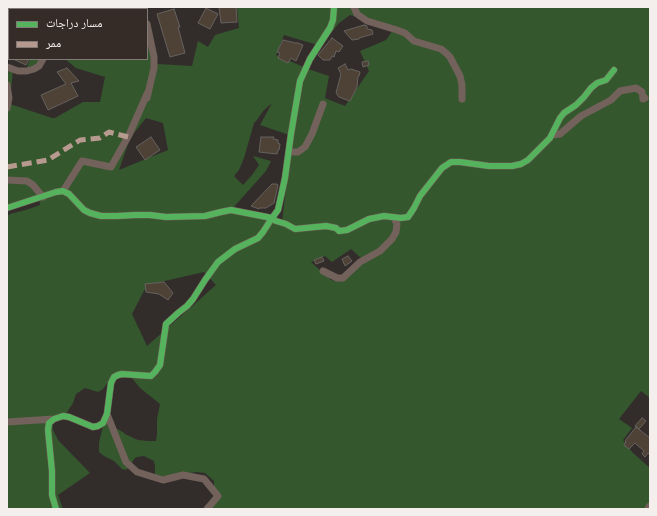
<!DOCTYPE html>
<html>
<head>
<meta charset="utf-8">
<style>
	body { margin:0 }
	#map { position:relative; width:657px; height:516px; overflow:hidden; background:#322d2b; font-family:"Nunito Sans","Noto Naskh Arabic",sans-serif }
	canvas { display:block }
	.frame { position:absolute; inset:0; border:8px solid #f4eeec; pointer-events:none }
	.legend { position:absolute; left:8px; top:8px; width:140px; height:52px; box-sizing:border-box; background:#352c28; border:1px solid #817a76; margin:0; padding:5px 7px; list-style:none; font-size:12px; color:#f4eeec }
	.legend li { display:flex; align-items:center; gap:8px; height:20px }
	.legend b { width:20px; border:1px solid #817a76 }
</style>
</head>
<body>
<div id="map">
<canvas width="657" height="516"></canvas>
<div class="frame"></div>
<ul class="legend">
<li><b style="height:5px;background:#56b35d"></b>مسار دراجات</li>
<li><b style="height:5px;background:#b69a8f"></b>ممر</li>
</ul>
</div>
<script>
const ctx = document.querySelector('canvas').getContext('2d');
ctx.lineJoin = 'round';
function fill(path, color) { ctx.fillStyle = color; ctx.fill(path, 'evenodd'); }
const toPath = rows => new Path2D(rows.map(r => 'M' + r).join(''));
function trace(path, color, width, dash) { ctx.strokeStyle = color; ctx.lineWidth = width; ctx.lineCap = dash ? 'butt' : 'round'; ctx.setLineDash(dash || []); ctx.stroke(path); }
fill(toPath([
	[7,7,83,7,84,9,9,9,9,12,7,11],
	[101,7,146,7,146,9,98,9],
	[237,7,650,7,650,398,641,391,619,419,632,428,623,440,632,452,650,468,650,509,203,509,214,503,214,481,205,473,196,472,165,477,155,475,155,466,154,461,144,456,137,457,135,458,128,468,126,470,122,469,114,461,104,456,99,452,99,443,104,422,107,421,111,426,123,432,125,434,138,440,148,441,156,441,157,434,157,419,160,404,140,388,132,378,119,373,111,378,103,389,98,392,85,388,76,394,73,403,64,417,53,423,53,430,58,440,90,473,58,495,63,509,7,509,7,216,10,214,29,209,40,205,39,197,7,208,7,66,13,68,10,104,52,118,55,118,83,102,100,102,105,77,76,68,65,59,147,59,147,13,157,64,192,66,198,41,208,47,215,35,239,28],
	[350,15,365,19,393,30,386,40,360,51,369,71,345,106,325,98,329,76,308,69,276,55,284,35,321,46,339,23],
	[272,103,260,125,292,136,282,222,233,208,266,171,271,161,253,156,259,165,252,175,243,185,234,176,239,170,244,158,254,123,256,121,264,110],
	[146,118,163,123,168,150,119,170,130,138],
	[351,249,361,258,336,281,331,280,311,262,325,256,332,262],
	[204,272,216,285,147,346,132,314,147,285],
	[30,59,48,59,32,71,27,67]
]), '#35572e');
const building = toPath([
	[219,7,236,7,237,22,221,23,219,7],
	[206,8,218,14,210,29,198,23,206,8],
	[174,9,180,27,178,27,185,53,170,57,157,14,174,9],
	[364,25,367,26,367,29,372,30,373,34,359,38,359,39,352,40,344,31,364,25],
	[332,38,343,46,339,52,336,51,334,57,332,56,330,60,323,60,318,55,332,38],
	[283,40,291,42,292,42,295,43,298,43,303,45,296,61,291,58,288,63,278,58,280,53,277,52,283,40],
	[13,59,29,59,26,65,13,59],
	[368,61,369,65,363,67,362,62,368,61],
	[345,64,348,70,351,69,360,72,359,76,358,76,357,87,350,101,339,97,336,93,341,74,338,68,345,64],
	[67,68,79,81,71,83,78,96,48,110,41,95,66,84,57,72,67,68],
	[151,137,160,150,145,160,136,147,151,137],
	[261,137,274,137,273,139,278,140,278,143,280,144,279,150,278,150,277,154,259,152,261,137],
	[272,184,277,184,278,185,274,203,266,208,259,208,259,209,251,206,272,184],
	[348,256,352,261,345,266,342,259,348,256],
	[322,257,324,261,316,264,314,260,322,257],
	[164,282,173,293,168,300,159,294,146,292,145,284,164,282],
	[642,418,646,421,639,429,635,426,642,418],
	[636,427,650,438,650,455,648,453,645,457,642,454,644,451,635,443,629,449,624,445,626,442,625,441,636,427]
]);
fill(building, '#4e4237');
trace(building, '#66625f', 1);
trace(toPath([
	[142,7,143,9],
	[354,7,357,14,367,21,397,30,405,33,414,41,441,49,446,53,450,57,460,76,462,85,462,99],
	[96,9,101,7],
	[7,67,18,71,27,71,34,69,39,66,43,59],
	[7,85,9,98,7,108],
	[147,98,154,68,154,57,147,24],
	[552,135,560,134,581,116,611,100,620,91,636,88,642,92,643,99,645,98],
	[289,151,293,152,298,152,305,147,312,134,323,104],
	[7,180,27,181,33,185,43,197],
	[63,191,82,161,111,167,129,135,147,94],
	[7,208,56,192,63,191,69,194,84,210,90,213,101,216,117,216,135,215,150,215,166,217,205,216,221,212,231,210,272,218,278,210,285,178,291,134,300,81,310,59,330,28,333,20,334,7],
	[323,271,337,278,343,278,360,262,380,251,392,239,396,232,397,224,394,218],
	[107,414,126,462,137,472,163,480,183,475,204,479,218,496,207,509],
	[7,422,54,419],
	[56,509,52,495,52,471,48,430,49,423,54,419,63,416,69,417,93,427,98,426,103,423,107,414,111,383,114,377,118,375,122,374,151,376,155,372,160,365,166,324,178,313,187,306,193,299,205,280,218,262,235,249,258,238,263,232,272,218,276,221,286,224,295,229,326,226,336,228,339,231,347,230,369,219,384,216,401,218,408,217,414,208,420,196,442,168,451,162,460,162,489,166,512,166,521,164,528,160,550,138,560,118,564,113,576,105,584,97,591,88,597,83,606,80,614,70]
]), '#73615b', 7);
trace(toPath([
	[649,509,650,507]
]), '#74605a', 9);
trace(toPath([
	[7,167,48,160,80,140,100,138,109,132,128,137]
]), '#b69a8f', 5, [10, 5]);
trace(toPath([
	[7,208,56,192,63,191,69,194,84,210,90,213,101,216,117,216,135,215,150,215,166,217,205,216,221,212,231,210,272,218,278,210,285,178,291,134,300,81,310,59,330,28,333,20,334,7],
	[56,509,52,495,52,471,48,430,49,423,54,419,63,416,69,417,93,427,98,426,103,423,107,414,111,383,114,377,118,375,122,374,151,376,155,372,160,365,166,324,178,313,187,306,193,299,205,280,218,262,235,249,258,238,263,232,272,218,276,221,286,224,295,229,326,226,336,228,339,231,347,230,369,219,384,216,401,218,408,217,414,208,420,196,442,168,451,162,460,162,489,166,512,166,521,164,528,160,550,138,560,118,564,113,576,105,584,97,591,88,597,83,606,80,614,70]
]), '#56b35d', 6);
</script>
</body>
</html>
